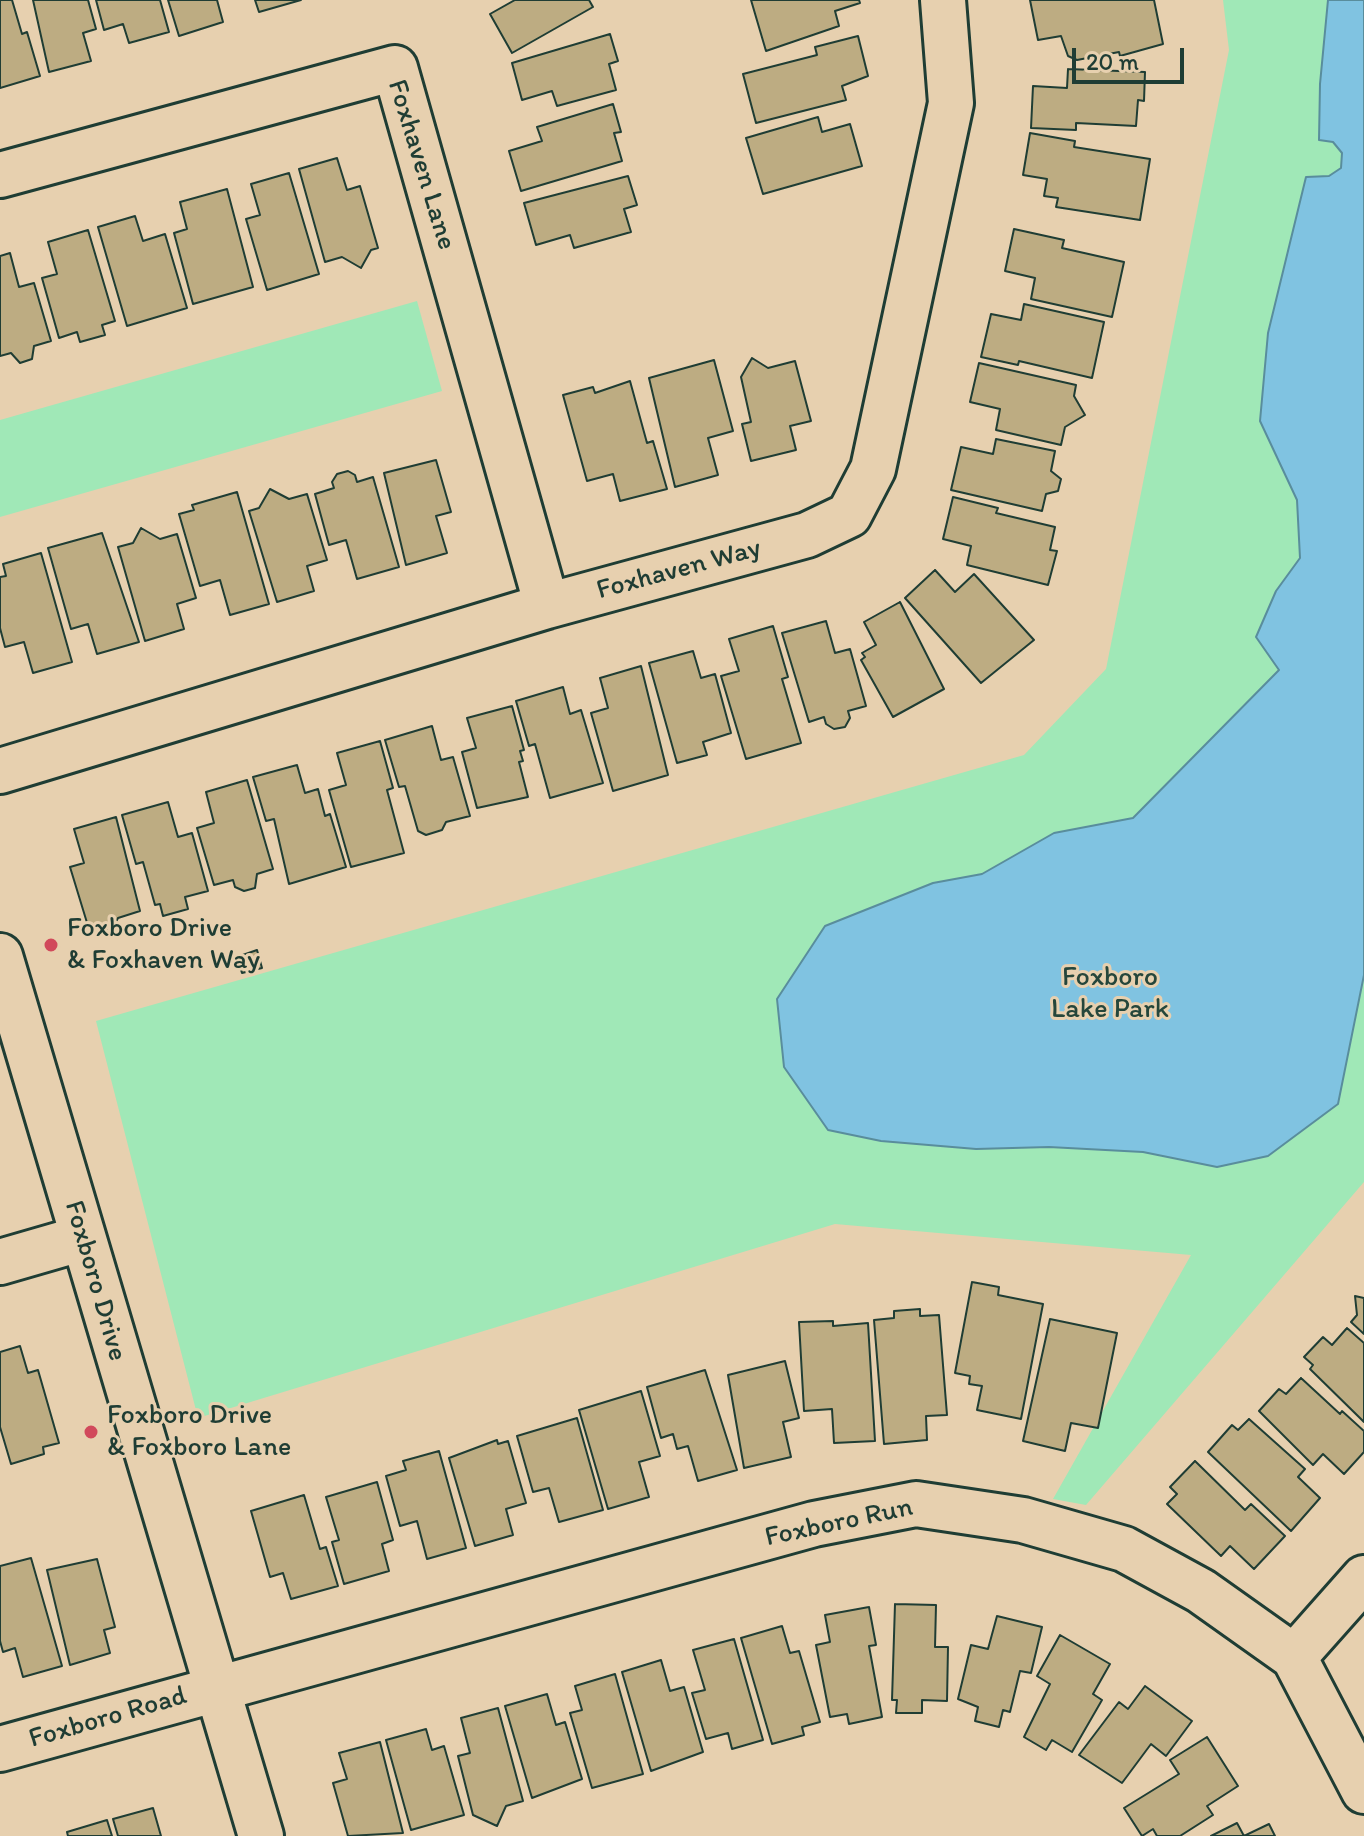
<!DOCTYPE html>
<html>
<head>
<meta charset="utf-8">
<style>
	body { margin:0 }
	#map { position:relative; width:1364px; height:1836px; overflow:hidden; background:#e7d0af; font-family:Itim,sans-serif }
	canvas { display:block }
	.scale { position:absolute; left:1072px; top:48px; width:112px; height:36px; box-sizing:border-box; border:4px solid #1f3d34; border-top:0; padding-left:10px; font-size:24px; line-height:28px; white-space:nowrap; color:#1f3d34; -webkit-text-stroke:6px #e7d0af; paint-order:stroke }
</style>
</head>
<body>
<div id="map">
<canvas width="1364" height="1836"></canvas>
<div class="scale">20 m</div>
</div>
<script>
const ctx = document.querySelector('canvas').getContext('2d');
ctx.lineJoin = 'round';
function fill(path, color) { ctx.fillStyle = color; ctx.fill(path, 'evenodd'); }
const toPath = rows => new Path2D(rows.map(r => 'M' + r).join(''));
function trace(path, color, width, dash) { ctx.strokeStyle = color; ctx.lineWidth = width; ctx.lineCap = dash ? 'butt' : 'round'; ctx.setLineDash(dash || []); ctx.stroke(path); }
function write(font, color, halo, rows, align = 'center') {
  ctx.font = font + ' Itim,sans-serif'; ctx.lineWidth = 6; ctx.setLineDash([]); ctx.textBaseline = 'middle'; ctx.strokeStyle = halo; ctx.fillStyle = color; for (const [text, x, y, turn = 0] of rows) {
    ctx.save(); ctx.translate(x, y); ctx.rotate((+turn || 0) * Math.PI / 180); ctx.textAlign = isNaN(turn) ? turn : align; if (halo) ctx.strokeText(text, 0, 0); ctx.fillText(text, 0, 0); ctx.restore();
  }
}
fill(toPath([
	[1223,0,1364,0,1364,1182,1086,1505,1053,1499,1191,1255,835,1224,198,1418,96,1021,1024,755,1106,669,1229,50],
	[417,301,442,391,0,517,0,420]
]), '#a0e8b7');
const water = toPath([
	[1328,0,1364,0,1364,975,1338,1104,1268,1156,1217,1167,1143,1152,1049,1147,976,1149,881,1141,828,1130,784,1067,777,999,825,926,933,883,982,874,1054,833,1133,818,1279,670,1256,637,1276,591,1300,558,1297,500,1260,421,1268,333,1306,177,1329,176,1341,168,1342,153,1333,142,1319,140,1320,84,1328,0]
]);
fill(water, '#80c3e1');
trace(water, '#598d9c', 2);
const building = toPath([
	[0,0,12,0,22,34,27,32,40,76,0,88,0,0],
	[33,0,88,0,96,29,83,33,91,61,49,72,33,0],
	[96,0,160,0,169,32,129,43,123,24,104,30,96,0],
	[168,0,217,0,223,22,179,36,168,0],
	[255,0,301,0,259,12,255,0],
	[515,0,589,0,593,7,512,53,490,14,515,0],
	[751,0,859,0,860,3,835,11,839,26,766,51,751,0],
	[1030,0,1154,0,1163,44,1120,56,1119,52,1077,60,1068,56,1061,36,1038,40,1030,0],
	[610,34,618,61,609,64,616,90,557,106,552,91,522,100,512,63,610,34],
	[858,36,868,76,842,86,846,100,756,123,743,74,817,55,815,47,858,36],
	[1068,69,1145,72,1144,101,1138,100,1136,126,1076,123,1076,130,1031,128,1033,86,1067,88,1068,69],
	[613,104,621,132,614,133,622,161,521,191,509,151,542,141,537,127,613,104],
	[818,117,822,132,850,124,862,166,763,194,746,138,818,117],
	[1030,133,1075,141,1074,147,1150,159,1140,220,1056,207,1058,198,1044,196,1047,179,1023,175,1030,133],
	[337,158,347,190,360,186,378,248,371,250,361,268,342,257,325,262,299,169,337,158],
	[289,173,319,274,267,290,246,219,260,215,251,184,289,173],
	[628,176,637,205,624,209,631,232,574,248,570,235,536,245,524,203,628,176],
	[227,189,253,287,193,304,174,233,187,229,180,202,227,189],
	[135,216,143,241,165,234,187,308,127,326,98,227,135,216],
	[1014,229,1064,240,1062,248,1124,262,1112,317,1031,299,1035,278,1005,271,1014,229],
	[88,230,115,321,102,325,105,335,80,342,77,332,59,338,42,278,57,274,48,242,88,230],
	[10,253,19,287,34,283,51,341,34,346,32,359,20,363,11,353,0,356,0,256,10,253],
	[1024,304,1104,322,1092,378,1019,361,1018,365,981,357,991,314,1021,320,1024,304],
	[752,358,768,368,795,361,811,421,790,426,796,450,751,461,742,424,751,422,741,377,752,358],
	[714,360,733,431,708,438,718,475,675,487,649,378,714,360],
	[979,363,1076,385,1074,396,1085,415,1065,427,1061,445,996,430,1000,409,970,402,979,363],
	[630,381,647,443,653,441,667,489,620,501,613,474,587,481,563,395,593,387,595,393,630,381],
	[996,439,1055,451,1051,471,1061,479,1058,491,1046,494,1042,511,951,490,961,447,993,454,996,439],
	[436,460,451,512,436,516,447,553,406,565,384,473,436,460],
	[348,471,355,475,357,482,373,477,399,567,357,579,346,540,329,545,315,494,334,488,332,482,337,474,348,471],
	[270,489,289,499,307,494,327,560,307,566,314,591,277,602,249,511,259,508,270,489],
	[237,492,269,604,230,615,220,580,200,586,179,514,194,510,192,505,237,492],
	[953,497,998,508,996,513,1055,527,1050,550,1057,551,1048,585,967,565,971,546,943,539,953,497],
	[141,528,160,539,177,534,196,598,177,604,184,629,145,641,118,547,133,543,141,528],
	[102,533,139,642,97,654,88,624,71,629,48,548,102,533],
	[41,553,72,662,33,673,24,642,5,647,0,628,0,577,6,576,3,564,41,553],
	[935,570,955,592,974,574,1034,640,981,683,905,598,935,570],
	[900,602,944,689,893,717,861,660,865,657,862,653,876,645,864,622,900,602],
	[826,621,835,653,850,649,866,706,848,711,850,718,845,727,834,729,826,724,824,717,809,722,782,633,826,621],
	[773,626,788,677,782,679,801,743,746,759,721,676,739,671,729,639,773,626],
	[693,651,701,678,715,674,731,733,703,742,707,755,677,763,649,663,693,651],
	[641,666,668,775,613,791,591,713,608,708,600,678,641,666],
	[563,687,570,714,581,710,603,783,550,798,535,744,529,746,516,701,563,687],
	[512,706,524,750,520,751,523,761,519,762,528,797,477,808,462,752,476,748,467,718,512,706],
	[432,726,441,760,453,757,470,816,446,822,442,830,426,835,418,831,405,786,399,787,385,740,432,726],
	[380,741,393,788,387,790,404,853,351,867,329,790,346,785,337,753,380,741],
	[297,765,305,793,318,789,325,816,330,814,346,867,289,884,274,819,266,821,253,777,297,765],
	[247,780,273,869,257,874,255,888,244,891,235,887,233,880,214,885,197,828,214,823,206,792,247,780],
	[168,802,178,837,192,833,208,891,185,897,188,909,163,916,160,904,155,905,143,862,136,864,122,815,168,802],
	[116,817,140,911,118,918,111,931,96,924,88,926,70,867,84,863,74,829,116,817],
	[257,950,262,968,242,973,237,957,257,950],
	[972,1282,999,1287,998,1295,1043,1304,1021,1419,977,1410,982,1386,969,1384,970,1376,955,1373,972,1282],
	[1355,1296,1364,1298,1364,1334,1351,1322,1357,1315,1355,1296],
	[920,1309,920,1316,939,1315,947,1415,926,1416,927,1440,884,1444,874,1320,894,1318,894,1311,920,1309],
	[1050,1319,1117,1333,1098,1428,1071,1423,1065,1451,1023,1441,1050,1319],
	[833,1321,833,1326,868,1323,875,1441,834,1443,832,1409,804,1411,799,1322,833,1321],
	[1347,1328,1364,1343,1364,1422,1310,1369,1313,1365,1304,1357,1323,1337,1332,1345,1347,1328],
	[20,1346,28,1373,38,1370,59,1443,43,1447,44,1454,11,1464,0,1427,0,1352,20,1346],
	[785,1361,799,1418,783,1422,791,1457,744,1468,728,1375,785,1361],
	[705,1370,737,1470,698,1481,688,1446,677,1449,673,1434,661,1438,647,1387,705,1370],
	[1301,1378,1340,1414,1342,1411,1364,1431,1364,1452,1344,1474,1323,1454,1313,1465,1259,1411,1279,1389,1286,1394,1301,1378],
	[641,1391,660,1456,639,1462,649,1497,608,1509,579,1410,641,1391],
	[577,1418,603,1510,559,1522,549,1488,533,1492,517,1436,577,1418],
	[1249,1419,1305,1469,1298,1477,1320,1498,1291,1531,1208,1452,1232,1425,1238,1430,1249,1419],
	[497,1440,498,1444,508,1441,526,1503,506,1509,513,1535,475,1546,449,1458,497,1440],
	[439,1451,466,1548,427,1559,417,1521,400,1526,386,1476,406,1470,403,1461,439,1451],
	[1195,1461,1245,1510,1251,1504,1285,1536,1254,1569,1230,1546,1221,1556,1167,1504,1177,1494,1170,1487,1195,1461],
	[377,1482,393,1540,382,1544,389,1571,344,1584,332,1542,339,1540,326,1497,377,1482],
	[304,1495,320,1549,326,1547,338,1586,291,1599,283,1573,270,1577,251,1511,304,1495],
	[31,1558,62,1666,23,1677,15,1648,3,1652,0,1641,0,1566,31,1558],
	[97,1559,115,1627,104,1630,110,1653,70,1665,47,1570,97,1559],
	[895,1604,936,1605,935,1647,948,1647,947,1701,922,1700,922,1713,896,1713,897,1700,892,1700,895,1604],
	[869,1607,876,1645,869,1646,882,1717,849,1724,847,1714,830,1717,816,1645,830,1642,825,1615,869,1607],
	[997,1616,1042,1627,1031,1673,1020,1671,1010,1712,1003,1710,999,1727,975,1721,978,1707,958,1699,971,1645,988,1649,997,1616],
	[782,1626,790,1653,799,1651,820,1722,802,1727,804,1735,772,1744,741,1638,782,1626],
	[1060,1635,1110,1664,1093,1694,1102,1700,1072,1752,1052,1740,1046,1750,1024,1737,1050,1684,1037,1676,1060,1635],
	[734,1639,763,1740,732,1749,728,1733,706,1739,692,1693,705,1690,693,1650,734,1639],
	[661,1660,670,1691,684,1687,703,1752,651,1771,622,1672,661,1660],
	[615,1674,643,1774,592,1788,570,1713,582,1710,575,1686,615,1674],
	[1145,1686,1192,1721,1166,1756,1151,1744,1122,1783,1079,1755,1119,1702,1128,1709,1145,1686],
	[547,1694,556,1725,565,1722,582,1779,532,1798,505,1706,547,1694],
	[498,1708,523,1801,506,1806,497,1826,473,1815,458,1756,470,1753,461,1718,498,1708],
	[426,1729,432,1750,444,1746,464,1815,411,1830,386,1740,426,1729],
	[1207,1737,1238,1786,1207,1806,1213,1815,1180,1836,1157,1836,1153,1829,1142,1836,1124,1808,1179,1774,1170,1760,1207,1737],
	[380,1742,403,1833,348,1836,333,1783,347,1779,339,1753,380,1742],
	[153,1808,161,1836,118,1836,113,1819,153,1808],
	[107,1820,112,1836,68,1836,67,1832,107,1820],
	[1237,1823,1244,1836,1211,1836,1237,1823],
	[1269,1824,1275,1836,1244,1836,1269,1824]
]);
fill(building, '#bdac82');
trace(building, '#1f3d34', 2);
const minor = toPath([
	[0,175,395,68,547,606],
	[0,771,547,606,807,535,849,515,873,469,951,103,943,0],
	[0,956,261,1836],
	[0,1262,83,1238],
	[1294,1657,1364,1578],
	[0,1749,814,1524,916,1504,1023,1520,1124,1549,1201,1591,1294,1657,1364,1791]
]);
trace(minor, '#1f3d34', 50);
trace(minor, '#e7d0af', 44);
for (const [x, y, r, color] of [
	[51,945,8,"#d1495b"],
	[91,1432,8,"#d1495b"]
]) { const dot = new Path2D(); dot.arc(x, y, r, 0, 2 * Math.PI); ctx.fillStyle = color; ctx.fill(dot); trace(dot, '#e7d0af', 3); }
write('28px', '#1f3d34', '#e7d0af', [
	["Foxhaven Lane",421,165,73],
	["Foxhaven Way",679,570,-15],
	["Foxboro Drive",95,1281,74],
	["Foxboro Run",839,1523,-12],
	["Foxboro Road",108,1718,-16]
]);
write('28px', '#1f3d34', '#e7d0af', [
	["Foxboro Drive",67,929],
	["& Foxhaven Way",67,961],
	["Foxboro Drive",107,1416],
	["& Foxboro Lane",107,1448]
], 'left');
write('28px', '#25463b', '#e7d0af', [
	["Foxboro",1110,978],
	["Lake Park",1110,1010]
]);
</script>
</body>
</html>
